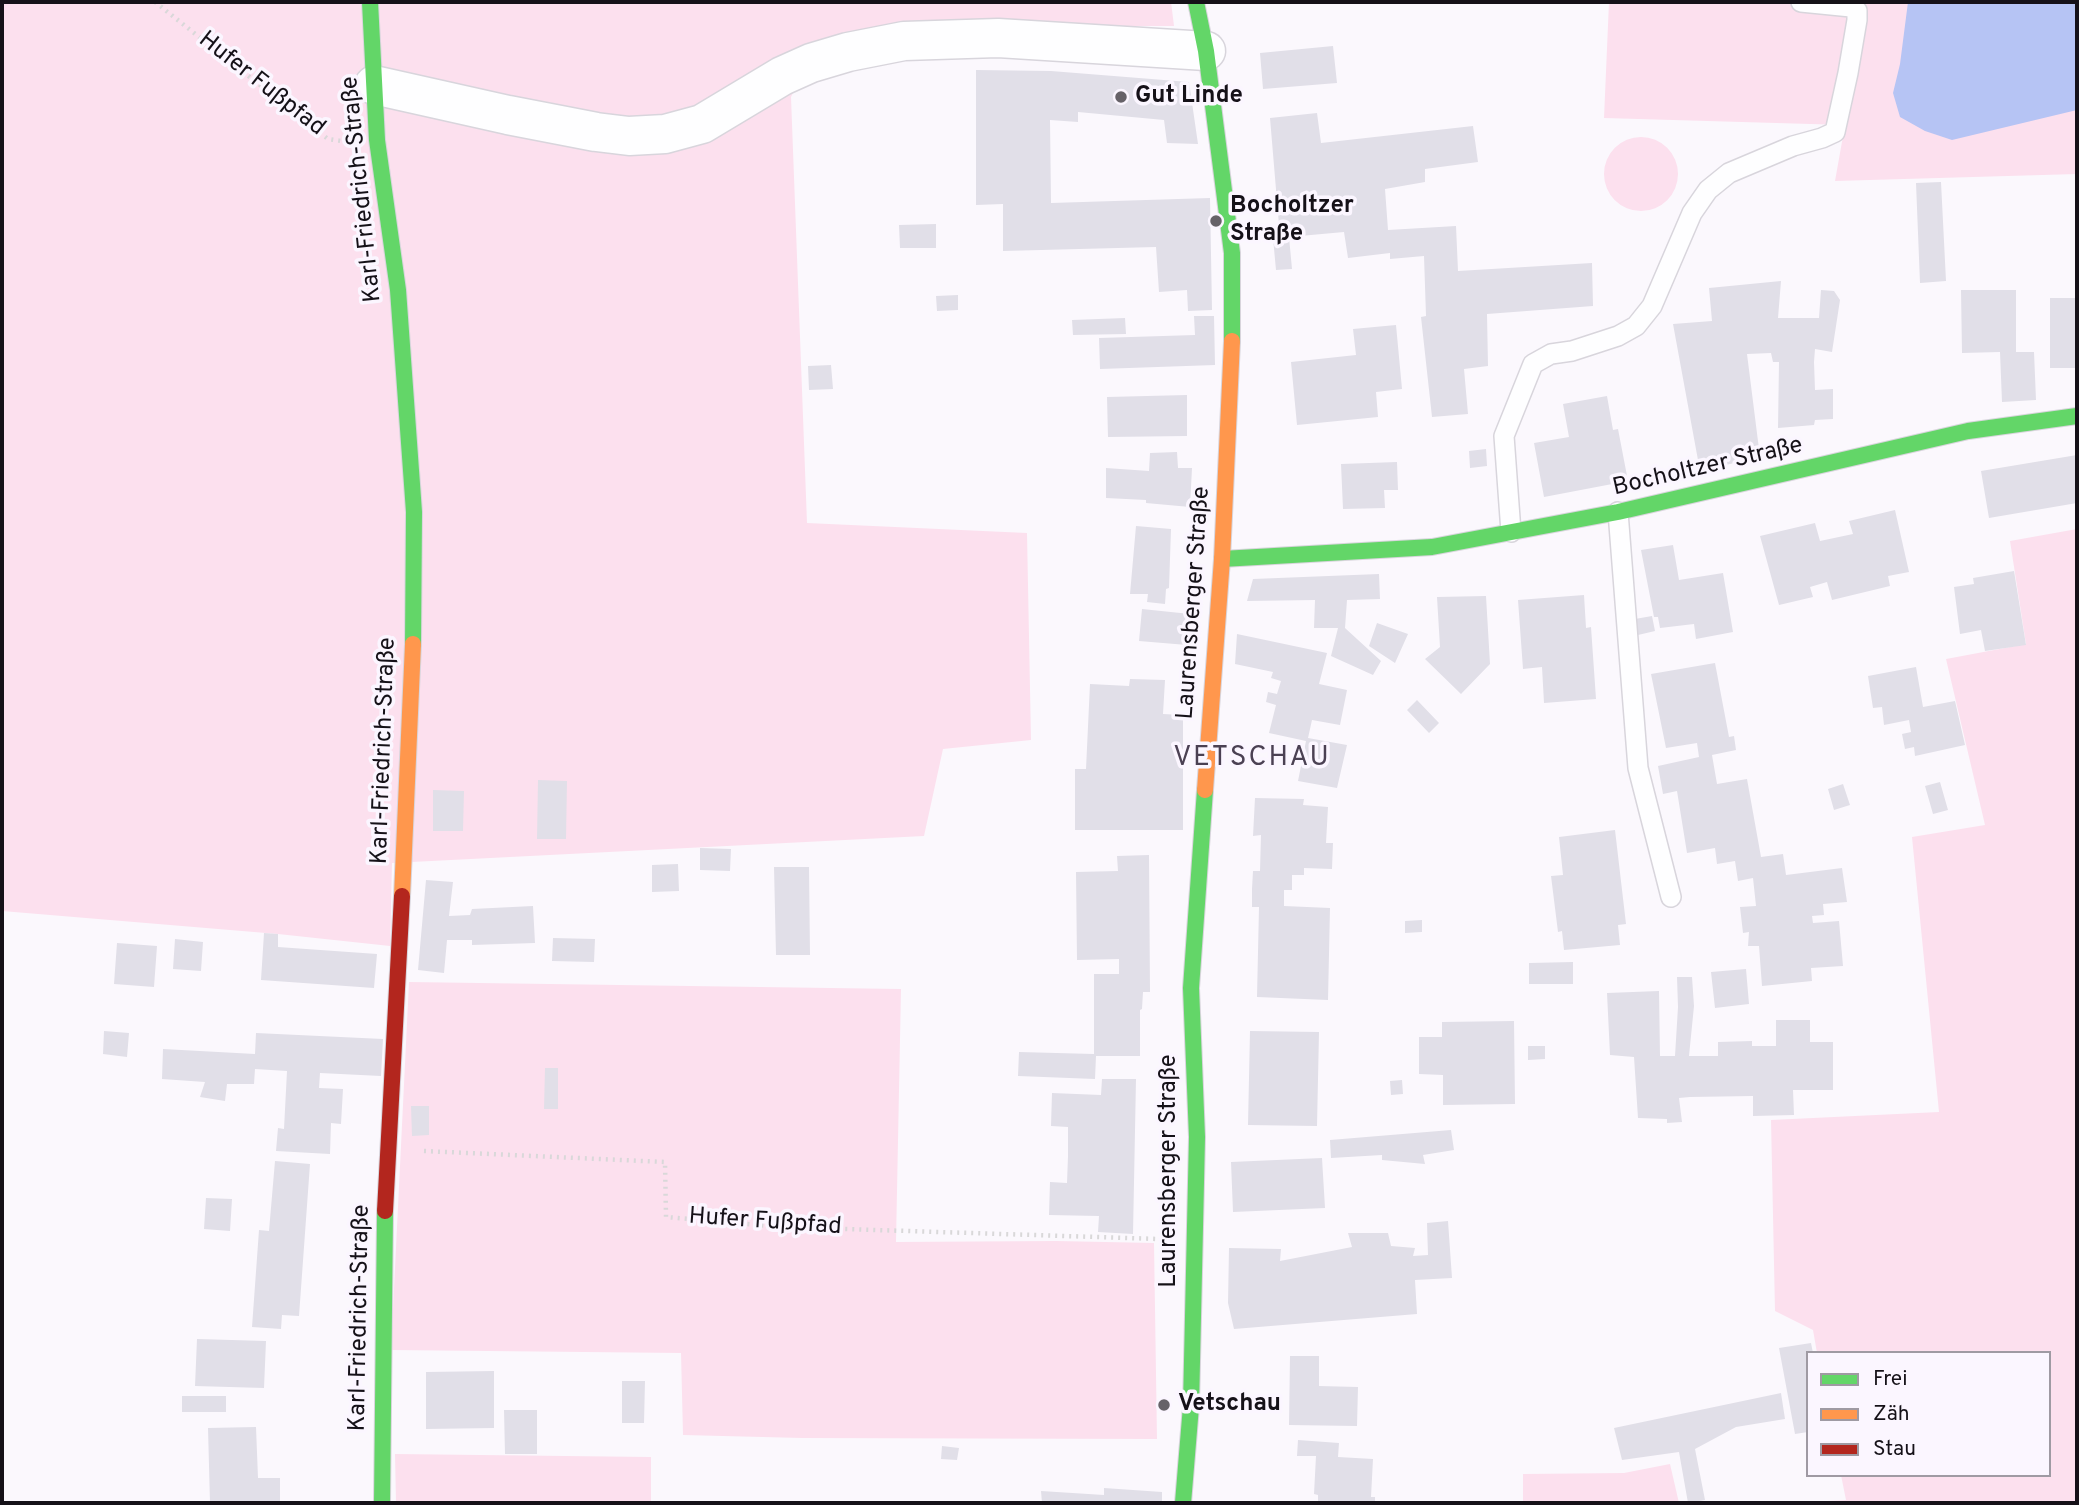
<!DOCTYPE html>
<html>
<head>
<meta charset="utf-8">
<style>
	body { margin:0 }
	#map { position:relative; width:2079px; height:1505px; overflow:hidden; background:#fbf8fd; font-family:Overpass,sans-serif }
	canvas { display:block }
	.frame { position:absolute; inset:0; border:4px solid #151118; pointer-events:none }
	.legend { position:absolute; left:1806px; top:1351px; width:245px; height:126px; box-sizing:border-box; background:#fbf6ff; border:2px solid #9f9aa3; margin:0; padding:9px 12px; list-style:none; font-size:21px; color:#151118 }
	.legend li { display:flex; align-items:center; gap:14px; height:35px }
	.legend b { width:35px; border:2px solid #9f9aa3 }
</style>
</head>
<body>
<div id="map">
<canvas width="2079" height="1505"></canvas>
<div class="frame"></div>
<ul class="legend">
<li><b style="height:9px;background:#63d668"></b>Frei</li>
<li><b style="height:9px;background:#ff974d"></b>Zäh</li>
<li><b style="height:9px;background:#b3261e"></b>Stau</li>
</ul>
</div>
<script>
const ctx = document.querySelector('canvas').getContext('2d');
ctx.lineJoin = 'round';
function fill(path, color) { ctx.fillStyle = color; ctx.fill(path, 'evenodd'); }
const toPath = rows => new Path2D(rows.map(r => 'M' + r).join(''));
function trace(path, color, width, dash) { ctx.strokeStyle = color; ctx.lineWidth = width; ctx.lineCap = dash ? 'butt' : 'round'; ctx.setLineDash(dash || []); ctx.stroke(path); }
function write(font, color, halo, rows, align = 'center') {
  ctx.font = font + ' Overpass,sans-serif'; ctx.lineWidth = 7; ctx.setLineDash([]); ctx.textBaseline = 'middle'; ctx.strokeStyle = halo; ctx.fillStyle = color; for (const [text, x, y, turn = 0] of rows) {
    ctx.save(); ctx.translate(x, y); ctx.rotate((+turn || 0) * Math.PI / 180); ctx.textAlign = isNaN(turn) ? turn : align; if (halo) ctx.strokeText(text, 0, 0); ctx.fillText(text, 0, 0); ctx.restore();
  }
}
fill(toPath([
	[2,2,1171,2,1174,26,931,26,813,52,791,97,807,523,1027,533,1031,740,943,749,924,836,392,863,390,946,278,934,2,911],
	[1609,2,2077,2,2077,174,1835,181,1845,125,1604,118],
	'1604 174a37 37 0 1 1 74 0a37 37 0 1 1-74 0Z',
	[2077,529,2077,1503,1789,1503,1846,1500,1841,1475,2049,1475,2049,1353,1817,1353,1813,1330,1775,1311,1771,1120,1939,1112,1912,837,1985,825,1946,659,2026,644,2010,541],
	[409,982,901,989,896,1242,1056,1241,1154,1243,1157,1439,802,1438,683,1435,681,1353,391,1350],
	[395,1454,651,1457,651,1503,396,1503],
	[1670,1464,1679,1503,1523,1503,1523,1474,1624,1473]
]), '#fce0ee');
fill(toPath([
	[1908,2,1955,2,1967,4,1979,2,2077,2,2077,110,1952,140,1925,131,1900,117,1893,93,1900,64]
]), '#b6c4f4');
fill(toPath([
	[1333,46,1337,83,1263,89,1260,53],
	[976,70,1051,71,1189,82,1198,144,1167,143,1164,120,1078,112,1078,122,1050,120,1051,203,1210,198,1212,310,1188,311,1187,290,1159,292,1156,247,1003,251,1003,204,976,205],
	[1317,113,1321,143,1473,126,1478,162,1425,169,1425,182,1385,189,1388,230,1456,226,1458,271,1592,263,1593,306,1487,314,1488,366,1464,369,1468,414,1432,417,1421,317,1426,316,1424,256,1390,259,1390,253,1348,258,1344,232,1289,237,1292,269,1276,270,1273,238,1280,237,1270,118],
	[1941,182,1946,281,1920,283,1916,183],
	[936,224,936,248,900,248,899,225],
	[1781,281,1778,318,1819,318,1821,290,1834,291,1840,300,1832,352,1815,349,1814,362,1815,390,1833,389,1833,419,1815,420,1814,425,1778,428,1779,362,1773,362,1771,353,1747,354,1760,457,1700,471,1673,324,1712,321,1709,288],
	[1961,290,2016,290,2016,352,2034,352,2036,400,2002,402,2000,352,1962,353],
	[958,295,958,310,937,311,936,296],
	[2050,298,2077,298,2077,368,2050,368],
	[1194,316,1214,316,1215,365,1100,369,1099,338,1195,335],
	[1125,318,1126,334,1073,335,1072,320],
	[1396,325,1402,389,1376,392,1378,417,1297,425,1291,362,1356,355,1353,329],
	[831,365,833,389,809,390,808,366],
	[1187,395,1187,436,1108,437,1107,397],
	[1607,396,1613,430,1618,429,1628,481,1544,497,1534,443,1569,437,1563,404],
	[1486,449,1487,466,1470,468,1469,451],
	[1177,452,1178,468,1192,468,1190,507,1146,503,1146,500,1106,498,1106,468,1149,471,1150,453],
	[2077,455,2077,503,1989,518,1981,471],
	[1397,462,1398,490,1384,490,1385,508,1343,509,1341,464],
	[1895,510,1909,572,1888,576,1890,586,1832,600,1827,582,1810,587,1813,597,1779,605,1760,536,1815,523,1820,541,1853,534,1849,521],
	[1136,526,1171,529,1169,588,1166,589,1165,604,1147,602,1148,594,1130,594],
	[1673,545,1679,580,1723,573,1733,632,1696,639,1694,624,1660,628,1658,617,1654,617,1641,550],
	[2014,571,2026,645,1985,651,1981,630,1960,634,1954,587,1974,584,1973,578],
	[1379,574,1380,599,1347,600,1345,628,1381,661,1373,675,1331,656,1338,628,1314,628,1315,600,1247,601,1253,579],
	[1584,595,1586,628,1591,627,1596,699,1544,703,1542,667,1523,669,1518,600],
	[1486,596,1490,664,1461,694,1425,659,1440,647,1437,597],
	[1142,609,1190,614,1187,645,1139,641],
	[1652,616,1655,631,1638,635,1635,619],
	[1377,623,1408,634,1395,663,1369,646],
	[1237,634,1327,653,1319,684,1347,690,1340,725,1312,720,1308,738,1347,745,1337,788,1298,781,1306,741,1269,733,1276,705,1266,702,1268,692,1277,694,1281,681,1271,678,1273,672,1235,664],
	[1715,663,1729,737,1734,736,1736,750,1712,755,1717,784,1747,779,1761,857,1783,854,1786,875,1842,868,1847,902,1823,904,1824,915,1812,916,1813,923,1839,921,1843,966,1811,968,1812,981,1762,986,1759,946,1748,946,1749,932,1743,933,1740,907,1756,906,1753,878,1738,881,1735,861,1717,864,1715,848,1687,853,1677,791,1663,794,1658,766,1699,757,1697,743,1666,748,1651,674],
	[1916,667,1923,707,1955,701,1965,745,1915,756,1914,747,1905,749,1902,734,1911,732,1909,720,1884,725,1882,707,1873,708,1868,676],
	[1130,679,1165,680,1163,714,1183,715,1183,830,1075,830,1075,769,1086,769,1090,684,1129,686],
	[1417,700,1439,723,1429,733,1407,710],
	[538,780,567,781,566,839,537,839],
	[1940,782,1948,810,1933,814,1925,786],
	[1843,784,1850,805,1834,810,1828,789],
	[433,790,464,791,463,831,433,831],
	[1255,798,1304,799,1303,805,1328,807,1326,843,1333,843,1332,869,1304,868,1304,875,1292,875,1292,890,1284,890,1284,906,1330,908,1328,1000,1257,997,1259,907,1252,907,1252,889,1253,871,1260,871,1261,835,1253,836],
	[1615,830,1626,924,1618,925,1620,945,1564,950,1562,931,1558,932,1551,876,1563,875,1559,837],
	[700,848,731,849,730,871,700,870],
	[1149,855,1150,992,1143,992,1142,1009,1140,1010,1140,1056,1096,1056,1095,1079,1018,1076,1019,1052,1094,1054,1094,974,1119,974,1119,959,1077,960,1076,872,1118,871,1117,856],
	[678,864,679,891,652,892,652,865],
	[774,867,809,867,810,955,776,955],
	[426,880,453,882,449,916,470,915,472,909,533,906,535,943,472,945,472,940,447,940,444,973,418,970],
	[1422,920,1422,932,1405,933,1405,921],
	[264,933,278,934,278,947,377,954,374,988,261,980],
	[553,938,595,939,594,962,552,961],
	[175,939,203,942,201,971,173,969],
	[117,943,157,946,154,987,114,984],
	[1573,962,1573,984,1529,984,1529,963],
	[1746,969,1749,1004,1715,1008,1711,972],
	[1677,977,1692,977,1694,1006,1689,1056,1718,1056,1718,1042,1752,1041,1752,1046,1776,1046,1776,1020,1810,1020,1810,1042,1833,1042,1833,1090,1793,1090,1794,1115,1753,1116,1753,1096,1690,1097,1679,1098,1682,1122,1667,1123,1667,1119,1638,1118,1634,1057,1610,1055,1607,993,1659,991,1660,1056,1675,1056,1678,1007],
	[1514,1021,1515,1104,1443,1105,1443,1075,1419,1074,1419,1037,1442,1037,1442,1022],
	[104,1031,129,1033,127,1057,103,1054],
	[1250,1031,1319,1032,1317,1126,1248,1125],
	[256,1033,383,1039,381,1076,320,1073,319,1088,343,1089,341,1124,331,1123,330,1154,276,1151,278,1128,284,1129,287,1071,255,1069,254,1084,227,1084,225,1101,200,1097,205,1082,162,1079,163,1049,255,1054],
	[1528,1046,1545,1046,1545,1059,1528,1060],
	[545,1068,558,1068,558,1109,544,1109],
	[1102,1079,1136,1079,1133,1234,1098,1232,1099,1216,1049,1215,1050,1182,1067,1183,1068,1156,1068,1127,1051,1126,1052,1093,1101,1095],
	[1402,1080,1403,1094,1391,1095,1390,1081],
	[411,1106,429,1106,429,1135,412,1136],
	[1451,1130,1454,1150,1423,1155,1425,1164,1382,1160,1382,1155,1331,1158,1330,1140],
	[1322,1158,1325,1208,1233,1212,1231,1162],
	[275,1161,310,1164,299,1316,282,1315,281,1329,252,1327,259,1230,269,1231],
	[206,1198,232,1199,230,1231,204,1229],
	[1448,1221,1452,1278,1415,1280,1417,1314,1234,1329,1228,1303,1229,1248,1281,1249,1280,1261,1352,1247,1348,1233,1388,1233,1391,1246,1415,1248,1413,1256,1428,1255,1427,1223],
	[197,1339,266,1341,264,1388,195,1386],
	[1811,1343,1813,1353,1808,1353,1808,1432,1795,1434,1779,1348],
	[1290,1356,1319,1356,1319,1386,1358,1387,1357,1426,1289,1425],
	[494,1371,494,1428,426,1429,426,1372],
	[622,1381,645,1381,644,1423,622,1423],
	[1781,1393,1785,1419,1736,1427,1695,1449,1705,1500,1688,1503,1679,1452,1622,1460,1614,1428],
	[182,1396,226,1396,226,1412,182,1412],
	[504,1410,537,1410,537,1454,505,1454],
	[256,1427,258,1478,280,1478,280,1503,210,1503,208,1428],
	[1298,1440,1339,1443,1338,1457,1373,1459,1371,1497,1375,1497,1375,1503,1318,1503,1318,1495,1314,1494,1316,1456,1297,1456],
	[942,1446,959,1448,957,1460,941,1459],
	[1104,1488,1162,1492,1162,1503,1042,1503,1041,1491,1104,1495]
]), '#e1dfe8');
const lane = toPath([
	[1618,512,1638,768,1671,897],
	[1511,532,1504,436,1533,364,1551,354,1572,351,1618,336,1636,326,1652,306,1692,213,1708,190,1729,173,1793,146,1822,138,1835,132,1848,73,1857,20,1857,11,1851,7,1801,2]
]);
const street = toPath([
	[374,85,508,115,596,132,629,136,665,134,702,124,782,76,811,63,848,52,904,41,998,38,1206,51]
]);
const fast = toPath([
	[370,2,377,140,398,290,414,512,413,644],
	[1196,2,1206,51,1232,253,1232,341],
	[1222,559,1432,547,1618,512,1968,431,2077,416],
	[382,1503,385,1211],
	[1183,1503,1191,1406,1197,1137,1191,988,1205,790]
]);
const slow = toPath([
	[1205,790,1222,559,1232,341],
	[402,896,413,644]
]);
const jam = toPath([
	[385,1211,402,896]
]);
trace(lane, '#d8d5dc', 22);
trace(street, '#d8d5dc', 41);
trace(fast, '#d8d5dc', 18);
trace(slow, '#d8d5dc', 18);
trace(jam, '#d8d5dc', 18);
trace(toPath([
	[155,2,328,139,341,141],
	[424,1151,665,1162,666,1217,782,1227,1159,1239]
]), '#d9d8d9', 4.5, [2, 5]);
trace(lane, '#fefeff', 19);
trace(street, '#fefeff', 38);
trace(fast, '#63d668', 16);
trace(slow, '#ff974d', 16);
trace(jam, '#b3261e', 16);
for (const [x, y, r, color] of [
	[1121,97,7,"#666268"],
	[1216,221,7,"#666268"],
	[1164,1405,7,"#666268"]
]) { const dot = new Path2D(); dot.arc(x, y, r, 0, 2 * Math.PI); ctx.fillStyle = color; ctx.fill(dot); trace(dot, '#fbf6ff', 2.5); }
write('24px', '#151118', '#fbf6ff', [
	["Hufer Fußpfad",261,85,38],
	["Karl-Friedrich-Straße",363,189,-96],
	["Bocholtzer Straße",1708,468,-13],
	["Laurensberger Straße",1195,603,-86],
	["Karl-Friedrich-Straße",385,751,-88],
	["Laurensberger Straße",1170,1171,-90],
	["Hufer Fußpfad",765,1223,4],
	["Karl-Friedrich-Straße",361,1318,-89]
]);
write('bold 24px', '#151118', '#fbf6ff', [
	["Gut Linde",1135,97],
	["Bocholtzer",1230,207],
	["Straße",1230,235],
	["Vetschau",1178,1405]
], 'left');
ctx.letterSpacing = '2px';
write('28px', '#4b4153', '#fbf6ff', [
	["VETSCHAU",1252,759]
]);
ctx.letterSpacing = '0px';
</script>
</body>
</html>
